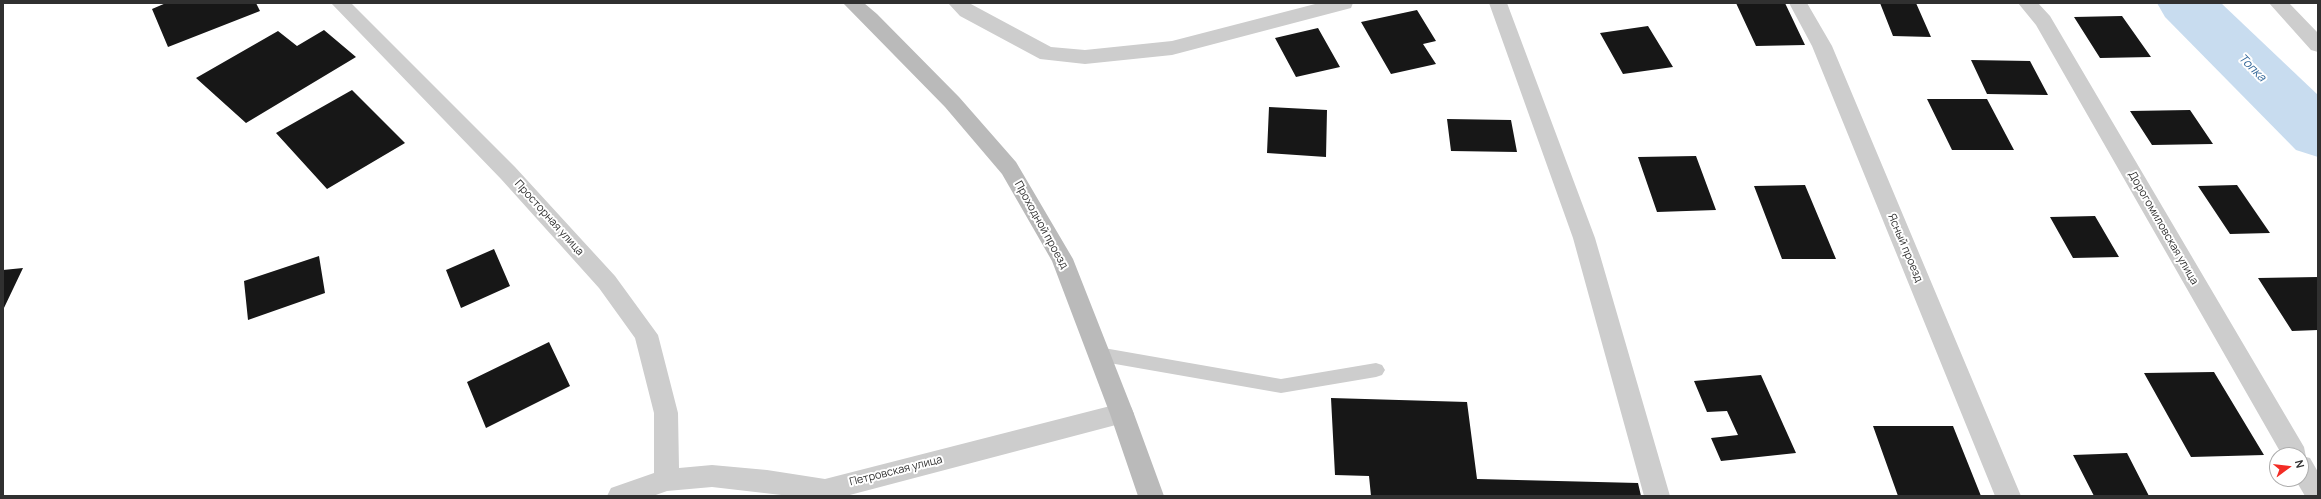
<!DOCTYPE html>
<html>
<head>
<meta charset="utf-8">
<style>
	body { margin:0 }
	#map { position:relative; width:2321px; height:499px; overflow:hidden; background:#fff; font-family:Manrope,sans-serif }
	canvas { display:block }
	.frame { position:absolute; inset:0; border:4px solid #303030; pointer-events:none }
	.north { position:absolute; left:2269px; top:447px; width:40px; height:40px; box-sizing:border-box; background:#fff; border:1px solid #acacac; border-radius:50%; rotate:75deg; font-size:11px; font-weight:700; line-height:16px; text-align:center; color:#303030 }
	.north::after { content:''; display:block; margin:auto; width:14px; height:18px; background:#f32c25; clip-path:polygon(50% 0,100% 100%,50% 72%,0 100%) }
</style>
</head>
<body>
<div id="map">
<canvas width="2321" height="499"></canvas>
<div class="frame"></div>
<div class="north">N</div>
</div>
<script>
const ctx = document.querySelector('canvas').getContext('2d');
ctx.lineJoin = 'round';
const toPath = rows => new Path2D(rows.map(r => 'M' + r).join(''));
function fill(path, color) { ctx.fillStyle = color; ctx.fill(path, 'evenodd'); }
function write(font, color, halo, rows, align = 'center') {
  ctx.font = font + ' Manrope,sans-serif'; ctx.lineWidth = 4; ctx.setLineDash([]); ctx.textBaseline = 'middle'; ctx.strokeStyle = halo; ctx.fillStyle = color; for (const [text, x, y, turn = 0] of rows) {
    ctx.save(); ctx.translate(x, y); ctx.rotate((+turn || 0) * Math.PI / 180); ctx.textAlign = isNaN(turn) ? turn : align; if (halo) ctx.strokeText(text, 0, 0); ctx.fillText(text, 0, 0); ctx.restore();
  }
}
fill(toPath([
	[2157,3,2221,3,2318,95,2318,157,2296,150,2165,17,2157,3]
]), '#c8dcef');
fill(toPath([
	[166,3,256,3,260,11,168,47,152,9],
	[1736,3,1785,3,1805,45,1756,46],
	[1880,3,1916,3,1931,37,1893,36],
	[1417,10,1436,41,1423,44,1436,64,1391,74,1361,22],
	[2122,16,2151,57,2100,58,2074,17],
	[1648,26,1673,67,1623,74,1600,33],
	[1318,28,1340,67,1296,77,1275,38],
	[324,30,356,57,246,123,196,78,278,31,297,46],
	[1971,60,2030,61,2048,95,1987,94],
	[352,90,405,143,327,189,276,133],
	[1927,99,1987,99,2014,150,1952,150],
	[1269,107,1327,110,1326,157,1267,153],
	[2190,110,2213,144,2152,145,2130,111],
	[1447,119,1511,120,1517,152,1451,151],
	[1696,156,1716,210,1657,212,1638,157],
	[1805,185,1836,259,1782,259,1754,186],
	[2237,185,2270,233,2230,234,2198,186],
	[2095,216,2119,257,2073,258,2050,217],
	[494,249,510,286,461,308,446,270],
	[319,256,325,293,248,320,244,281],
	[23,268,3,310,3,270],
	[2318,277,2318,330,2292,331,2258,278],
	[549,342,570,386,486,428,467,382],
	[2214,372,2264,455,2191,457,2144,373],
	[1761,375,1796,453,1721,461,1711,438,1738,435,1727,411,1707,412,1694,381],
	[1331,398,1467,402,1477,479,1638,483,1641,496,1371,496,1369,476,1335,475],
	[1873,426,1953,426,1981,496,1898,496],
	[2127,453,2149,496,2094,496,2073,455]
]), '#171717');
fill(toPath([
	[1098,347,1281,379,1376,363,1382,365,1385,370,1382,375,1376,377,1281,393,1098,361,1092,359,1090,354,1092,349,1098,347]
]), '#cdcdcd');
fill(toPath([
	[331,3,351,3,515,167,615,276,658,335,678,413,679,468,712,465,767,470,825,479,1122,403,1131,407,1134,414,1131,421,846,496,790,496,712,487,667,491,653,496,607,496,611,488,654,473,654,413,635,338,599,288,501,179,331,3],
	[948,3,969,3,1051,47,1085,50,1172,41,1319,3,1353,3,1351,8,1172,55,1085,64,1040,59,960,16,948,3],
	[1489,3,1507,3,1595,238,1670,496,1644,496,1573,238,1489,3],
	[1789,3,1807,3,1832,46,2021,496,1995,496,1812,46,1789,3],
	[2018,3,2038,3,2050,16,2304,447,2306,457,2310,458,2318,472,2318,496,2305,496,2295,479,2301,479,2301,455,2282,455,2036,25,2018,3],
	[2269,3,2289,3,2318,33,2318,52,2311,50,2269,3]
]), '#cdcdcd');
fill(toPath([
	[843,3,864,3,877,14,959,97,1016,162,1073,259,1134,414,1164,496,1138,496,1110,414,1052,261,1002,174,945,107,843,3]
]), '#bababa');
write('11px', '#303030', '#fff', [
	["Просторная улица",549,218,48],
	["Проходной проезд",1041,225,61],
	["Дорогомиловская улица",2163,228,60],
	["Ясный проезд",1905,248,67],
	["Петровская улица",896,471,-14]
]);
write('italic 12px', '#36699a', '#fff', [
	["Топка",2252,68,45]
]);
</script>
</body>
</html>
